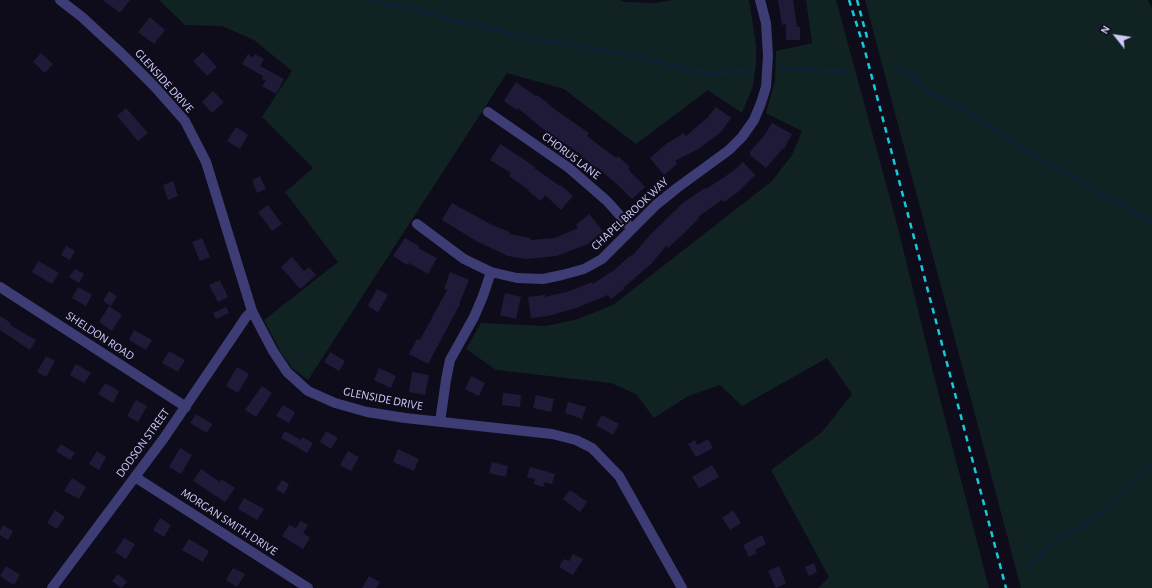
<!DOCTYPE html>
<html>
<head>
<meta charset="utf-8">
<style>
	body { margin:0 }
	#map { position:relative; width:1152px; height:588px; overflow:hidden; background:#0e0c1a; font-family:"Alegreya Sans",sans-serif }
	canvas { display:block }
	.north { position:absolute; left:1096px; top:16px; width:40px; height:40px; -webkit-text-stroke:3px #0e0c1a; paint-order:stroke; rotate:300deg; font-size:11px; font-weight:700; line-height:16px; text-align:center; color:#cfcafa }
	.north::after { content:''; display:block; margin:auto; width:14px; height:18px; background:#cfcafa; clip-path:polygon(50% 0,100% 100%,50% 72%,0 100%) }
</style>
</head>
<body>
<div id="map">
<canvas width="1152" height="588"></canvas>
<div class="north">N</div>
</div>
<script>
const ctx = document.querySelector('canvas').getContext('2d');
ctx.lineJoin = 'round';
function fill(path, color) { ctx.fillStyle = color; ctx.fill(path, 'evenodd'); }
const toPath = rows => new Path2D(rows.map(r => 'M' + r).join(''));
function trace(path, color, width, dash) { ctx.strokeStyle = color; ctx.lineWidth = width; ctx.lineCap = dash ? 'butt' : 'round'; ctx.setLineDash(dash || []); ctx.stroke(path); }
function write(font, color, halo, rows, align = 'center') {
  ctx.font = font + ' "Alegreya Sans",sans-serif'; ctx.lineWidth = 4; ctx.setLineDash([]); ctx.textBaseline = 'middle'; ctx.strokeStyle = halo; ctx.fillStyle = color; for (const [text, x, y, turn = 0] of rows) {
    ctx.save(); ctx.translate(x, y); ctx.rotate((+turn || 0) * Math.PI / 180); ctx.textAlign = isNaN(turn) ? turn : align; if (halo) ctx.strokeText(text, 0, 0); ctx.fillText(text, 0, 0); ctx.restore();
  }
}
fill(toPath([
	[159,0,620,0,625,2,655,3,673,0,749,0,756,45,756,64,753,86,742,113,708,90,636,144,564,89,507,73,308,380,292,368,282,354,264,320,338,262,285,192,313,168,262,117,292,71,254,40,222,26,185,25],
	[806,0,836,0,898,228,934,376,989,588,818,588,829,577,771,470,822,432,852,394,827,358,742,406,720,385,688,396,654,418,636,394,611,383,496,370,466,349,481,323,546,326,578,319,613,305,772,181,792,155,802,131,766,113,775,81,776,51,812,43],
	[865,0,1148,0,1152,8,1152,588,1021,588]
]), '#102322');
trace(toPath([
	[372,0,431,14,461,22,522,36,625,54,694,70,716,74,753,69],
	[894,67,906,72,929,92,956,105,1035,156,1152,222],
	[780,68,850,72],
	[1028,568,1060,535,1081,529,1118,499,1143,470,1152,466]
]), '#0f213b', 2.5);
fill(toPath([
	[103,0,130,0,120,13],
	[778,0,793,0,797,27,800,27,800,40,786,40,786,24,782,25],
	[150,17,165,30,154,44,138,32],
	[203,52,217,67,207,76,193,61],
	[41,53,53,64,45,73,33,62],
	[248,54,253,58,255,54,264,59,260,66,284,79,276,94,262,86,266,81,262,79,263,76,242,64],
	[516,82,536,96,537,95,550,105,550,106,589,133,587,136,616,158,618,156,630,167,628,169,645,187,632,199,619,186,597,167,596,168,581,156,582,155,543,129,518,108,517,110,504,101],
	[213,91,224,102,212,113,202,102],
	[716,107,731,118,721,132,700,148,675,161,677,164,664,175,650,158,666,144,684,133,686,136,707,118],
	[126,108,148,133,138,141,117,116],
	[772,123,792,134,784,149,783,148,766,168,750,155,750,152,764,136],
	[236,127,248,135,240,149,227,141],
	[500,144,522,158,535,167,534,168,560,186,561,185,573,196,561,210,545,195,541,201,528,191,529,190,509,176,511,173,490,160],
	[743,162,755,175,738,192,724,202,722,200,698,217,699,218,681,236,668,248,666,246,651,264,623,288,624,289,611,299,608,295,576,308,548,316,531,318,528,297,545,295,545,297,570,291,592,282,593,284,612,271,612,272,631,255,632,256,651,234,684,202,705,188,706,189,732,172],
	[260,176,266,189,257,193,252,180],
	[173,181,178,196,168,200,163,185],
	[452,203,494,226,510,232,509,234,531,238,530,240,555,238,578,228,576,225,589,214,603,231,588,244,557,256,526,259,508,256,478,242,442,220],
	[268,205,282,224,272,231,258,212],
	[202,238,210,257,200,261,192,242],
	[405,238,419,246,418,248,437,258,428,274,409,263,407,265,393,256],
	[66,246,75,251,70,260,61,255],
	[292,257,304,271,309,267,316,275,300,289,281,267],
	[38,261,59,273,52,284,32,272],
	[75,269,84,274,79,283,69,277],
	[450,272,469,280,459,304,460,304,428,364,409,354,417,339,420,340,447,290,444,289],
	[220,280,228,297,218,302,209,285],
	[78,287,92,295,86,306,72,298],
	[377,289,388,295,378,312,368,306],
	[109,291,117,296,111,306,103,301],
	[505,293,521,297,516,319,500,315],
	[109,306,122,315,112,331,99,322],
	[226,307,229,313,216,319,213,313],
	[0,316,11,323,10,325,36,340,30,350,0,330],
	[134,330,152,340,146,350,129,340],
	[169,351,185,360,178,372,162,363],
	[330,352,345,361,339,371,324,362],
	[46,356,55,361,46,377,37,372],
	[76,364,91,373,84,383,70,375],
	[237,367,249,374,238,393,226,386],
	[379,368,396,376,391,388,374,380],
	[412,372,429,375,425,395,409,392],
	[471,376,485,383,479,396,465,389],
	[105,383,119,391,113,403,98,394],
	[262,386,272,393,256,417,245,410],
	[503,393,521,395,520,407,502,405],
	[536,395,554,399,551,412,533,408],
	[136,400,147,406,138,422,127,416],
	[568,402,586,407,582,419,565,413],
	[283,405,295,412,289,423,276,416],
	[196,414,212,424,207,433,190,423],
	[602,415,619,424,613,435,596,425],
	[285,431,301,440,302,437,313,443,307,453,281,438],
	[326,431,338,438,331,449,320,442],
	[708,439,713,448,696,457,688,444,695,440,697,445],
	[61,444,75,453,70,460,56,451],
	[180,448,192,455,181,474,169,467],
	[398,449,419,459,414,471,393,462],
	[97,451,106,457,99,470,89,464],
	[348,451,359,457,351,471,340,465],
	[492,462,508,466,506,477,489,473],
	[712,465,719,477,699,488,692,477],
	[530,467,555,474,552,484,545,482,543,487,534,484,535,479,527,477],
	[201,469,220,482,221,479,235,488,225,502,193,481],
	[72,478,86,487,79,499,64,491],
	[282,480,289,484,284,494,276,489],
	[570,490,587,502,580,512,563,499],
	[244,498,264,509,257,520,238,509],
	[55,510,65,517,57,529,47,523],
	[733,510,741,523,730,530,722,518],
	[160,518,171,525,164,537,153,530],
	[300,521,308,525,303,533,310,538,303,549,282,536,289,525,296,528],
	[3,525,13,531,8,540,0,535,0,531],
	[762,535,766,544,755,550,757,553,749,557,743,545],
	[124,538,135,544,126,559,115,552],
	[189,539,209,551,203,562,182,550],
	[573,554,583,559,573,575,559,567,564,559,569,561],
	[814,563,817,572,809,576,805,567],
	[6,566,20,575,14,585,0,576],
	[779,566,786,583,776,588,768,571],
	[233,568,245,574,237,587,226,580],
	[118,574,127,582,121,588,112,581],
	[369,576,380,582,376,588,362,588]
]), '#201a39');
trace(toPath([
	[60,0,82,17,122,54,154,86,185,121,206,162,252,311,273,351,287,372,308,391,335,403,367,412,405,418,552,434,576,440,592,448,619,476,682,588],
	[488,112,569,168,607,201,632,229],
	[417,224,464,259,491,272,517,278,543,279,562,275,584,269,602,259,656,205,677,188,729,150,742,137,754,120,761,103,766,87,768,56,766,23,760,0],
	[0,287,186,407],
	[440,422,446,380,450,360,474,317,483,296,491,272],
	[135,477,308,588],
	[52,588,164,438,238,329,246,317,252,311]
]), '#3d3c74', 10);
trace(toPath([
	[849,0,865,51,1006,588],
	[857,0,868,41]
]), '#16cada', 2.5, [6, 5]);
write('12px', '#cfcafa', '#0e0c1a', [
	["GLENSIDE DRIVE",164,81,48],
	["CHORUS LANE",571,156,37],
	["CHAPEL BROOK WAY",630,214,-43],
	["SHELDON ROAD",100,336,33],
	["GLENSIDE DRIVE",383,399,11],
	["DODSON STREET",143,443,-54],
	["MORGAN SMITH DRIVE",229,522,33]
]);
</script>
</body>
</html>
